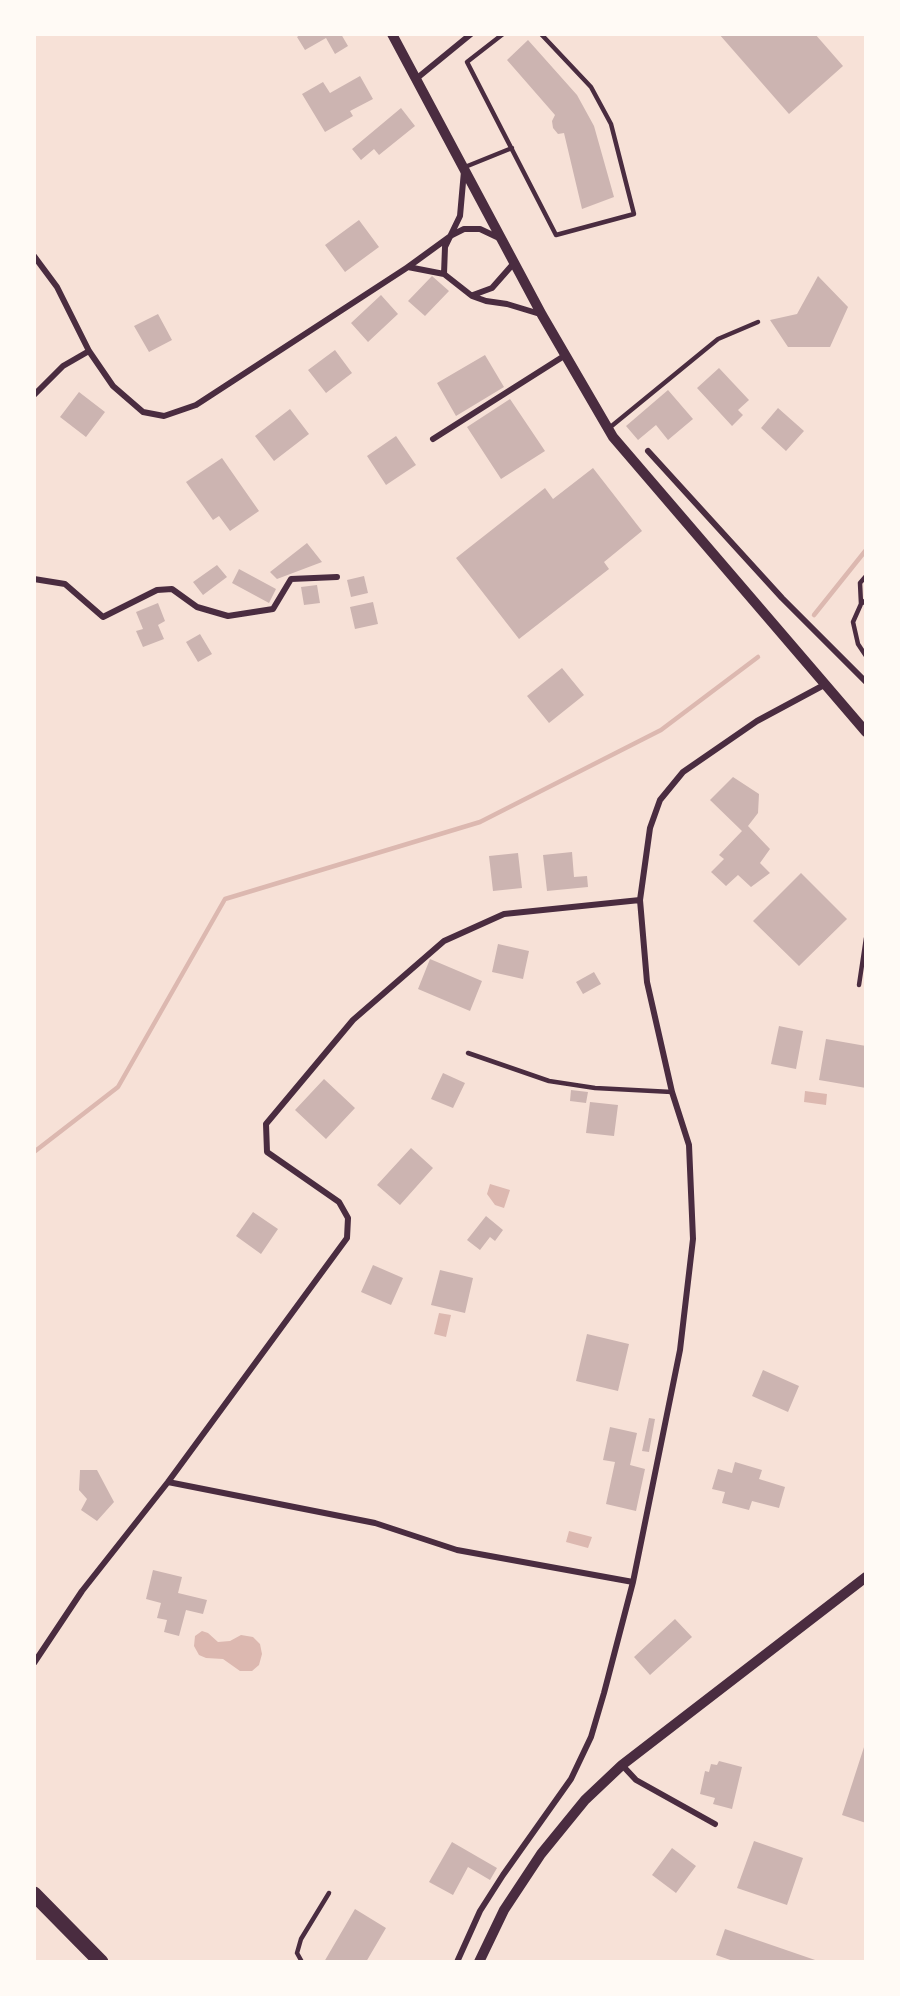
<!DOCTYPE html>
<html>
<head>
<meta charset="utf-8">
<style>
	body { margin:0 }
	#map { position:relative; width:900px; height:1996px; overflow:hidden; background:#f7e1d7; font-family:"Varela Round",sans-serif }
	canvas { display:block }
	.frame { position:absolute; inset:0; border:36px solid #fffaf5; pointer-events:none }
</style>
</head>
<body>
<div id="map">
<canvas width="900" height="1996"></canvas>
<div class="frame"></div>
</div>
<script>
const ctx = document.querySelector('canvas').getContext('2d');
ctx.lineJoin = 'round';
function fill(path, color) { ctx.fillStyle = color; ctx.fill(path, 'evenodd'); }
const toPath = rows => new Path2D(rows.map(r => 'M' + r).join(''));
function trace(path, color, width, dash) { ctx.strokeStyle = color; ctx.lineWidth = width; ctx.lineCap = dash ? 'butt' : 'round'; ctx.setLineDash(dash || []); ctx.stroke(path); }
fill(toPath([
	[805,1091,827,1094,826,1105,804,1102],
	[490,1184,510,1190,504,1208,495,1205,487,1194],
	[439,1313,451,1315,446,1337,434,1334],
	[569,1531,592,1537,588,1548,566,1542],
	[202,1631,208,1633,218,1642,230,1641,241,1635,253,1637,260,1644,262,1654,259,1665,252,1671,240,1671,223,1659,206,1658,199,1655,194,1646,195,1636]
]), '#dcb8b0');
trace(toPath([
	[814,615,866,550],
	[34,1152,118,1087,225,899,480,822,661,730,758,657]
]), '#dcb8b0', 4.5);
fill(toPath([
	[301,34,341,34,348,46,335,54,326,38,305,50,297,37],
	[719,34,815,34,843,66,789,114],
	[528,40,577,95,594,126,614,197,582,209,564,133,558,134,553,128,552,121,555,115,507,60],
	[360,76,373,99,350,111,353,116,325,132,302,94,323,82,330,93],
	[401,108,415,126,379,155,374,149,361,160,352,149],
	[359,220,379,247,345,272,325,245],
	[432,276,449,291,425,316,408,301],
	[818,276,848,307,830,347,788,347,770,320,797,314],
	[381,295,398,314,368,342,351,323],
	[158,314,172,340,149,352,134,326],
	[335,350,352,373,326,393,308,370],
	[485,355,504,387,456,416,437,383],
	[719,368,749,400,738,410,743,415,732,426,697,388],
	[668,390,693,419,668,440,656,425,638,440,626,426],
	[79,392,105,412,86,437,60,417],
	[510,399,545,451,501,479,467,427],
	[778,408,804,431,786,451,761,428],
	[290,409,309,434,274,461,255,436],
	[396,436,416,465,386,485,367,456],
	[222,458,259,511,230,531,219,516,213,520,186,482],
	[593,468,642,531,604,562,609,569,519,639,456,558,545,488,553,499],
	[307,543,322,562,277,579,270,572],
	[217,565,227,577,203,595,193,582],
	[239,569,276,589,269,603,232,583],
	[364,576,368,593,351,597,347,580],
	[317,585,320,603,304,605,301,587],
	[373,602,378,624,355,629,350,607],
	[158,603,165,621,158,625,164,639,143,647,136,631,143,629,136,612],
	[200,634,212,654,198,662,186,642],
	[562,668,584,695,549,723,527,696],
	[733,777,759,794,758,813,748,826,770,849,760,863,770,873,751,887,738,875,726,886,711,872,724,859,719,855,742,831,710,800],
	[572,852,574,877,587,876,588,887,547,891,543,855],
	[518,853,522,888,493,891,489,856],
	[801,873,847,919,799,966,753,921],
	[498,944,529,951,523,979,492,972],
	[430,959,482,981,470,1011,418,989],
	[594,972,601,984,583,994,576,982],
	[779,1026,803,1031,796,1069,771,1064],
	[826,1039,866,1046,866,1088,819,1080],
	[443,1073,465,1083,453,1108,431,1099],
	[324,1079,355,1108,326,1139,295,1110],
	[571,1090,588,1092,586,1103,570,1101],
	[590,1102,618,1105,614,1136,586,1133],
	[411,1148,433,1168,400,1205,377,1185],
	[253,1212,278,1229,261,1254,236,1236],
	[486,1216,503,1230,495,1241,490,1237,480,1250,467,1240],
	[373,1265,403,1278,391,1305,361,1292],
	[440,1270,473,1278,465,1313,431,1305],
	[587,1334,629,1344,618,1391,576,1381],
	[763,1370,799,1386,788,1412,752,1396],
	[649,1418,655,1419,649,1452,642,1451],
	[610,1427,637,1433,630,1465,645,1469,636,1511,606,1504,615,1462,603,1460],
	[735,1462,762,1470,759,1479,785,1487,779,1508,752,1501,749,1510,722,1503,725,1492,712,1489,718,1469,732,1473],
	[80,1470,97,1470,114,1502,97,1521,81,1510,87,1499,79,1490],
	[153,1570,182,1577,178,1593,207,1600,203,1614,186,1610,179,1636,164,1632,167,1620,157,1618,161,1603,146,1599],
	[675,1619,692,1637,650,1675,634,1657],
	[865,1744,866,1744,866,1823,842,1815],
	[719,1761,742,1767,732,1809,713,1804,715,1798,700,1794,705,1771,709,1772,711,1764,717,1765],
	[754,1841,803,1858,787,1905,737,1888],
	[452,1842,497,1868,490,1880,468,1867,453,1895,429,1882],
	[672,1848,696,1866,676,1893,652,1875],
	[355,1909,386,1928,366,1962,324,1962],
	[725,1929,818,1961,818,1962,736,1962,716,1955]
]), '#ccb4b1');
trace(toPath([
	[503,34,467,62,556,235,634,214,611,124,591,87,541,34],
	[465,167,512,148],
	[608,429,718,339,758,322],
	[866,600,861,604,853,622,858,644,866,656],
	[861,604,860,583,866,576],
	[859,985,866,938],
	[468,1053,549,1081,595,1088,672,1092],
	[302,1962,297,1953,301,1939,329,1893]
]), '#4a2c40', 4.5);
trace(toPath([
	[416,79,471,34],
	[34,256,57,287,89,351,113,386,143,412,164,416,196,405,408,267,452,235,464,229,480,229,499,238],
	[408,267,444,274,472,296,486,301,507,304,540,314],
	[444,274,445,247,460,216,464,171],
	[473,295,492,288,514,263],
	[34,395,63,366,89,351],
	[433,439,564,356],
	[648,451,782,598,866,682],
	[34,579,65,584,103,617,157,590,172,589,197,607,228,616,273,609,291,579,337,577],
	[168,1482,375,1523,457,1550,633,1582],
	[34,1663,82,1591,168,1482,347,1238,348,1218,339,1202,267,1152,266,1124,353,1020,444,941,504,914,640,900],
	[622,1765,636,1780,715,1824],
	[457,1962,480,1911,503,1875,571,1779,591,1737,604,1693,633,1582,680,1350,693,1239,689,1145,672,1092,647,982,640,900,650,828,660,800,683,772,757,721,824,685]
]), '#4a2c40', 6);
trace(toPath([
	[392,34,542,315,613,437,866,732],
	[479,1962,504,1910,541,1854,585,1800,622,1765,866,1577]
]), '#4a2c40', 10);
trace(toPath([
	[34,1894,101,1962]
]), '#4a2c40', 15);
</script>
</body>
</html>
